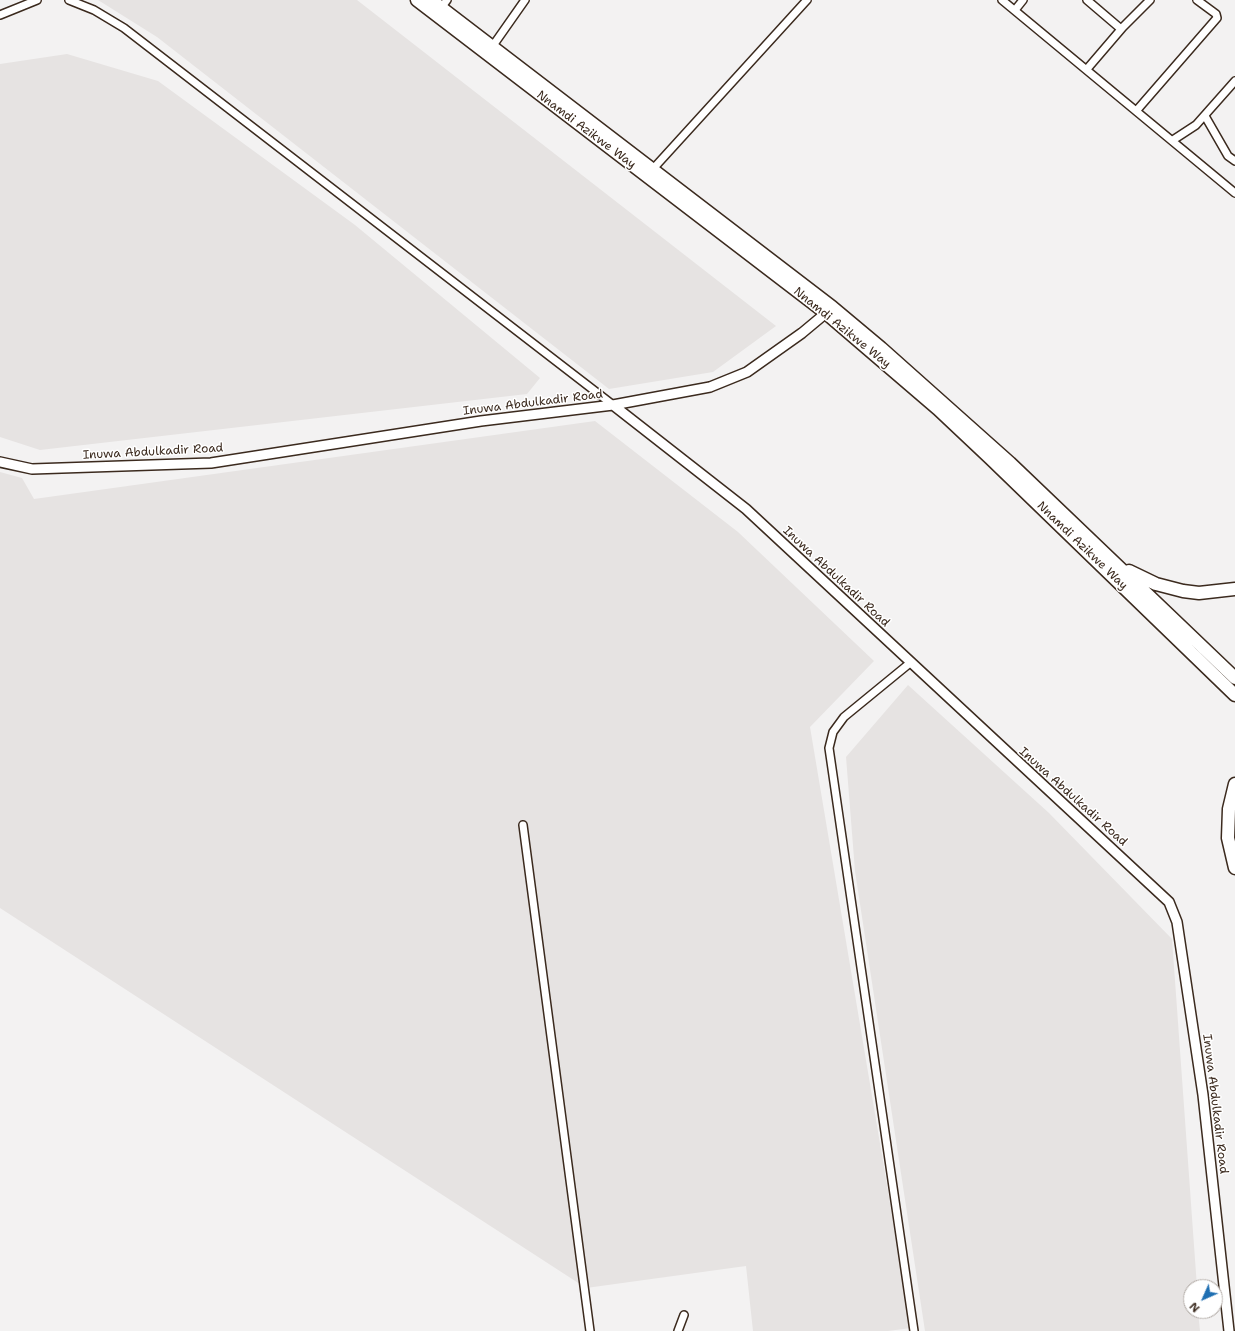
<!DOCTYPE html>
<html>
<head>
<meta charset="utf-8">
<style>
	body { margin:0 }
	#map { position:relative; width:1235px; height:1331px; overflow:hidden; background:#f3f2f2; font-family:"Shantell Sans",sans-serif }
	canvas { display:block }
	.north { position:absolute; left:1183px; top:1279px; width:40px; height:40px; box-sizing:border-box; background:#fff; border:1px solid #b1aaa5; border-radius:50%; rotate:225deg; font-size:11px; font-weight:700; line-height:16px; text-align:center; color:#3b2a1e }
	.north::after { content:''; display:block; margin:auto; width:14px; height:18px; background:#1f6fb2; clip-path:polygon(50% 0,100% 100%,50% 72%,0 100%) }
</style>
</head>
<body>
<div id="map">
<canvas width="1235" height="1331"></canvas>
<div class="north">N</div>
</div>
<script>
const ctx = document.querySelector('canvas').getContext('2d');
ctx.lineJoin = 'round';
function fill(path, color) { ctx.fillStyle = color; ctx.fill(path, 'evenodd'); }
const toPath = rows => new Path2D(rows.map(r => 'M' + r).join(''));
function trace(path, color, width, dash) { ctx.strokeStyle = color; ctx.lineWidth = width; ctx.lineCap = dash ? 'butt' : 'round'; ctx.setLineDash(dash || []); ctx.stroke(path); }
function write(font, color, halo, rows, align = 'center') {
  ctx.font = font + ' "Shantell Sans",sans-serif'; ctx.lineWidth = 3; ctx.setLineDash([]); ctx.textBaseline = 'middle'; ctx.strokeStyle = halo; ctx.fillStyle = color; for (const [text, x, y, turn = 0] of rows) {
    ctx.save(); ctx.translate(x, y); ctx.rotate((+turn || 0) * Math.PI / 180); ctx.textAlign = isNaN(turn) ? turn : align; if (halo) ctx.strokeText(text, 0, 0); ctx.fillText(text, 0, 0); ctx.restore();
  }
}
fill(toPath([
	[98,0,357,0,776,326,713,372,609,389,157,37],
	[67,54,158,81,355,225,540,378,527,394,40,450,0,437,0,64],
	[595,421,738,532,874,661,810,727,911,1328,888,1331,753,1331,746,1266,586,1288,0,908,0,472,22,478,34,499],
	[908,685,1049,813,1172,939,1197,1287,1191,1287,1191,1311,1198,1311,1200,1331,925,1331,855,871,846,757]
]), '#e6e3e2');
const minor = toPath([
	[69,0,94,10,124,28,613,405],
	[1002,0,1235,193],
	[1087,0,1121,29],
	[441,8,447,0],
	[1015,10,1023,0],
	[0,15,37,0],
	[492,47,525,0],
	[1087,69,1123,27,1150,0],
	[1137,110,1217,18,1216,14,1197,0],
	[1205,116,1228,156,1235,161],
	[1173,140,1196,125,1235,81],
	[652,170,807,0],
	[910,663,844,717,833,732,829,748,914,1331],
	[523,825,590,1331],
	[678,1331,684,1315]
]);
const tertiary = toPath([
	[613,405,746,509,1169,902,1177,922,1203,1095,1229,1331],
	[0,462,32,469,211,463,481,421,613,405,710,387,747,372,802,333,826,313]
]);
const trunk = toPath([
	[417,0,826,313,938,409,990,458,1235,695],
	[431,0,832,307,881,348,1010,463,1235,678],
	[1129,571,1156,584,1183,591,1199,593,1235,589],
	[1235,784,1229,809,1228,838,1235,868]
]);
trace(minor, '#3b2a1e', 10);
trace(tertiary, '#3b2a1e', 12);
trace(trunk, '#3b2a1e', 15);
trace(minor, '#fff', 7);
trace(tertiary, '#fff', 9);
trace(trunk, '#fff', 12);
write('12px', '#3b2a1e', '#fff', [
	["Nnamdi Azikwe Way",586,130,37],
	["Nnamdi Azikwe Way",842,328,39],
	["Inuwa Abdulkadir Road",533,403,-7],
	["Inuwa Abdulkadir Road",153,452,-3],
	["Nnamdi Azikwe Way",1082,546,44],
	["Inuwa Abdulkadir Road",836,577,43],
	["Inuwa Abdulkadir Road",1073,797,42],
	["Inuwa Abdulkadir Road",1215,1104,83]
]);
</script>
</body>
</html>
